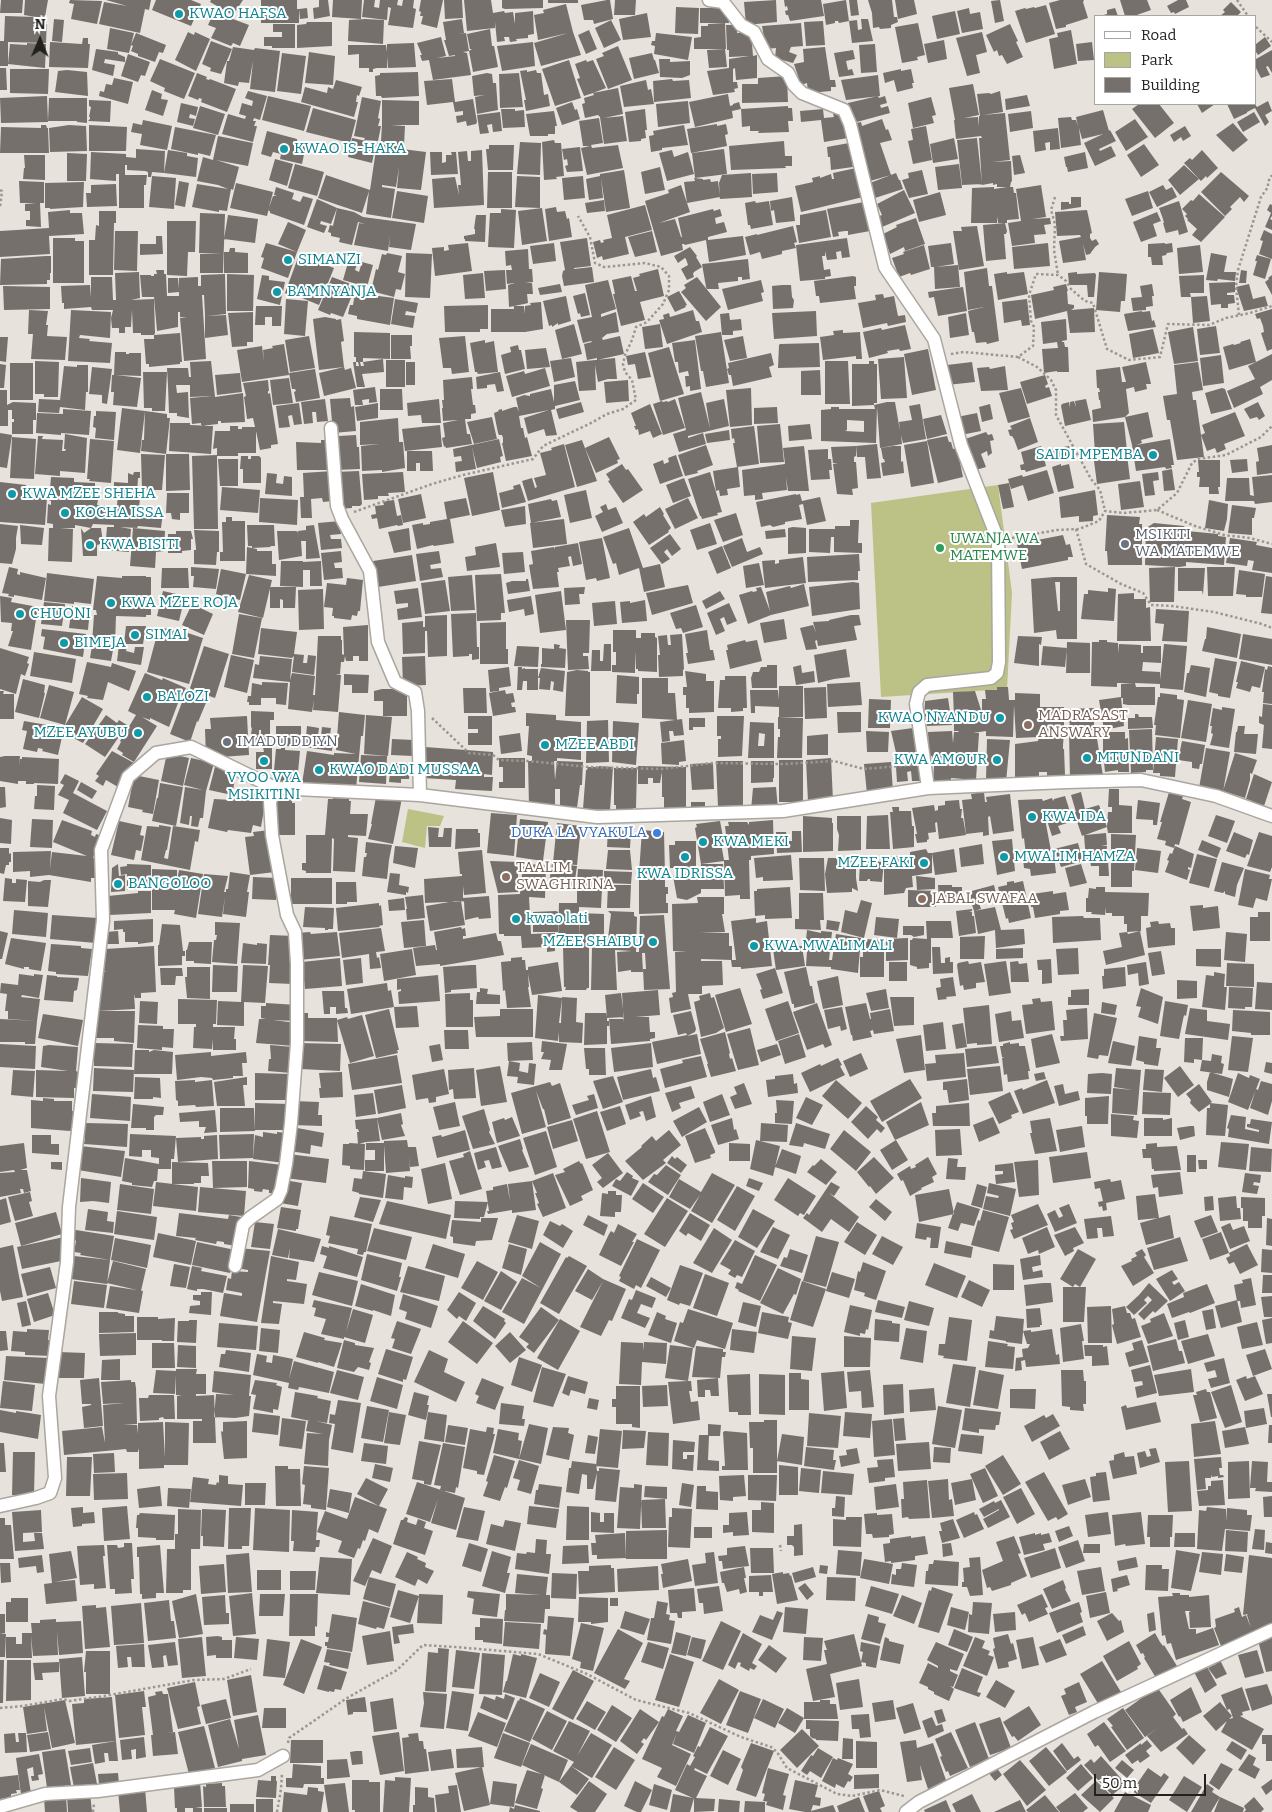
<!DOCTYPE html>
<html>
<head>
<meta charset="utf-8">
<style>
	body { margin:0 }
	#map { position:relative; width:1272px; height:1812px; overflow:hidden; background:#e7e2db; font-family:Bitter,serif }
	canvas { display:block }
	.legend { position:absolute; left:1094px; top:15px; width:162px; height:90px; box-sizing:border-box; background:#fff; border:1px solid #a7a6a5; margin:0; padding:6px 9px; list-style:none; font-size:15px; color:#22211e }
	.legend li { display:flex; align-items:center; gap:10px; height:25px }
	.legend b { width:25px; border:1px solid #a7a6a5 }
	.north { position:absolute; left:15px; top:15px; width:50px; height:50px; -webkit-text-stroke:4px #fff; paint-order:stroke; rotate:1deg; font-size:14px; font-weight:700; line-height:20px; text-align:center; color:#22211e }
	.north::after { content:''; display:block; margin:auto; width:18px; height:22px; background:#22211e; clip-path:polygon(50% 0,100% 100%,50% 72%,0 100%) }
	.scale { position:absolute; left:1094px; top:1774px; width:112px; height:22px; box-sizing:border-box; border:2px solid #22211e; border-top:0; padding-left:6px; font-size:15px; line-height:18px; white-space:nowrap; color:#22211e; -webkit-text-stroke:4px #fff; paint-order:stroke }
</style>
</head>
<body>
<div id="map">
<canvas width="1272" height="1812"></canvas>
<ul class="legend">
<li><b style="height:6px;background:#fff"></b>Road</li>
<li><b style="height:14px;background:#bcc185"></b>Park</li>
<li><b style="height:14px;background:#75706b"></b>Building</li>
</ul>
<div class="north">N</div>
<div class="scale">50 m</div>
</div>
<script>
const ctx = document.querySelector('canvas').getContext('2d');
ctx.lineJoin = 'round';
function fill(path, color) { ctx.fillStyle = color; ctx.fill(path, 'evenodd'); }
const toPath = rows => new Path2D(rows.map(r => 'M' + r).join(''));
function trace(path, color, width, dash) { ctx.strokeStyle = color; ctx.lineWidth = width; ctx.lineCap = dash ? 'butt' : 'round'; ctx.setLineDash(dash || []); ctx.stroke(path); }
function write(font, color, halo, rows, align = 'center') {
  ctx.font = font + ' Bitter,serif'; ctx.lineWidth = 4; ctx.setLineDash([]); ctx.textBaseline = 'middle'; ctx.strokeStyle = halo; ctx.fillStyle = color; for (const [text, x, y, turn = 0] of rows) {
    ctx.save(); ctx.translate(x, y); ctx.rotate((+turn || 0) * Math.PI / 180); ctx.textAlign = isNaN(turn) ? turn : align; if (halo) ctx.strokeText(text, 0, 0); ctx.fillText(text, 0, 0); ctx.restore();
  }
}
fill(toPath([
	[998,485,1012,593,1007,689,881,697,871,503],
	[408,809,444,816,440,826,427,826,425,848,402,842]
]), '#bcc185');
fill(toPath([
	[1,0,23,0,22,13,0,13],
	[25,0,48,0,45,17,47,17,46,43,8,42,8,66,0,66,0,41,4,41,5,16,36,17,24,15],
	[70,0,102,1,97,24,71,19,74,4,69,3],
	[106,0,151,0,149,10,145,9,140,33,99,24,104,2,127,6],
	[156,0,191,0,201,4,191,26,152,10],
	[211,0,243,0,233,15,210,2],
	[261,0,297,0,297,9,299,9,299,23,261,23],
	[319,0,328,0,330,16,314,19,313,8,319,7],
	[333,0,362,0,361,19,332,17],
	[364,0,375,0,374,7,379,8,380,0,398,0,397,5,402,6,403,0,414,0,413,8,416,9,413,28,388,25,391,8,388,7,387,20,362,17],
	[421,0,443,0,437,28,421,24,423,16,420,16,421,12,419,11],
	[444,0,462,0,463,18,445,19],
	[464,0,491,0,493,13,504,11,505,13,513,12,515,24,515,13,533,11,534,34,528,35,528,38,516,39,517,41,510,42,509,37,504,37,505,41,497,42,495,22,495,28,467,31],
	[502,0,543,0,543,8,505,9,502,8],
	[548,0,578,0,578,3,548,3],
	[607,0,610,0,613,19,594,24,593,20,584,20,581,5],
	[615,0,636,0,635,15,614,15],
	[776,0,777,22,746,25,744,2],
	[784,0,821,0,824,16,790,21,788,15,786,15,785,11,788,10,787,6,785,7],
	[846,0,849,21,839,23,838,21,835,21,835,23,826,25,823,4],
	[849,0,857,0,859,15,851,16],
	[868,0,892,0,894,17,897,17,898,22,891,25,891,28,880,29,879,27,873,28,872,13],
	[895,0,914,0,917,14,898,19],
	[1000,0,1004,21,995,23,991,1],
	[1060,0,1084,0,1083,2,1088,18,1066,25,1066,27,1056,29,1049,3],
	[1120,0,1147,0,1151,10,1134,16,1125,16],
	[1178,0,1186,0,1189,7,1175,14,1174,12,1171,13,1167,6],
	[1231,2,1241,12,1237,16,1220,16,1225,12,1223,10],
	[566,4,573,32,581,55,541,66,534,43,568,33,538,40,534,15,544,13,543,10],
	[1046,5,1055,34,1026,43,1015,11,1025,8,1026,9,1034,7,1035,8],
	[676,7,699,8,698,34,675,33],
	[307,8,308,18,300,19,299,9],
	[700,8,726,8,728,10,729,23,700,23],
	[969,8,970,14,980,12,983,29,962,33,957,11],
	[1115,8,1118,16,1100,16,1107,14,1107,10],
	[955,11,960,34,937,39,932,16],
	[214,12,249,25,240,46,233,43,231,46,211,38,216,28,208,25],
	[647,13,651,37,623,40,619,19],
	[54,19,64,20,62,42,52,41],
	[365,19,384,20,383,44,348,41,349,20],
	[462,19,464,33,457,34,466,33,469,51,472,49,470,49,467,34,490,29,492,46,494,46,498,67,473,72,469,51,463,52,467,53,471,75,433,80,429,60,422,61,420,55,422,55,417,43,441,37,446,56,437,58,455,56,455,55,449,56,444,40,446,40,443,22],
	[861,19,868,19,873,41,852,43,849,21,857,20,858,30,862,29],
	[611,20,621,40,604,48,595,28],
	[823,21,825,45,806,46,804,22],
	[307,22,332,22,332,46,297,48,297,25,306,24],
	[725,23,726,49,694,49,694,38,701,37,701,26,708,26,708,24],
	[801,23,803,46,791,47,789,52,797,55,793,63,775,58,776,48,766,49,762,26],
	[918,23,925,55,917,57,918,60,902,63,895,27],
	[273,24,295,24,295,48,272,48,272,46,264,46,264,37,282,37,282,32,273,32],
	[1010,24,1018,41,1016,42,1023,57,1007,64,1002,55,999,56,997,50,994,52,986,35],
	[726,25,737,25,737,33,751,32,753,56,757,55,757,78,736,80,735,68,733,69,733,82,737,82,738,88,734,89,735,92,713,95,707,71,729,68,729,59,749,56,729,57,729,50,727,50],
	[110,28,134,33,129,53,107,49],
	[589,30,597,49,586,54,578,35],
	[1071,30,1077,64,1054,69,1049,39,1058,37,1057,33],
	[188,32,194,35,195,32,210,39,196,71,175,60],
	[982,32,987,52,976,55,980,73,967,76,956,38],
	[136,33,166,45,163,53,159,52,155,62,138,56,138,54,131,51,133,46,131,45],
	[656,33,692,37,688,60,654,54,655,46,651,45,652,41,655,41],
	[1265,37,1271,46,1258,55,1256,52,1256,44],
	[83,38,88,38,88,44,90,44,88,68,49,67,50,42,82,44],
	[944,40,947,59,928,63,924,44],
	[211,41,232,49,221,74,210,71,211,68,202,64],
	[533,42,535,66,502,71,497,46],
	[1092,42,1094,60,1078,61,1076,44],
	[27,43,46,44,45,68,8,64,10,44,27,45],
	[414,43,416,67,388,68,387,56,387,68,377,68,373,69,373,72,369,72,369,68,359,68,359,54,348,55,348,45,386,45,387,52,387,44],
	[875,44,877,72,861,73,859,45],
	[618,46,632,80,608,89,596,59,604,56,602,53],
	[233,47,254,50,255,48,280,51,275,92,250,89,253,61,249,83,239,82,238,86,224,83,227,61,229,61],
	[825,47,830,80,835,80,836,87,831,87,831,91,808,93,807,83,801,85,794,64,804,62,803,49],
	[96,49,118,52,118,54,125,57,125,62,105,59,104,63,115,65,113,76,92,70],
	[725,49,727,67,709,68,707,50],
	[853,50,855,59,846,61,848,70,852,69,854,75,839,77,834,53],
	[1272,50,1272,73,1268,66,1266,67,1270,75,1261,78,1256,68,1256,59],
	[309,52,335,56,333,85,305,83],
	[282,53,306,56,301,94,277,91],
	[652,53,654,60,655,60,659,73,634,79,629,58],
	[128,54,150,62,145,76,141,75,138,82,121,76],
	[160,59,195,73,184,99,164,91,165,88,150,81],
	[659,59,670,59,670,62,690,61,690,75,682,78,660,77],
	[569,60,581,98,555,106,542,69],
	[586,60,587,62,593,60,606,88,593,93,618,88,623,114,604,118,623,116,627,141,604,144,600,117,598,115,585,118,582,104,585,103,584,98,594,95,593,93,584,96,577,79,580,78,575,64],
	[0,68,6,68,7,90,0,90],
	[10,69,49,69,48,94,10,93],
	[901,69,901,71,911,69,914,83,912,83,913,88,897,92,894,80,885,83,883,73],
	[67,70,87,72,88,96,55,92,58,71],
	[527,70,527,72,536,70,537,73,541,73,544,95,548,94,550,106,526,111,524,100,526,100,520,71],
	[418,72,419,96,382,98,381,96,376,96,375,76,380,75,380,73],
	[197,73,207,77,206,79,209,80,210,79,236,89,227,112,201,102,202,99,199,98,198,100,188,96],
	[487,73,492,74,493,83,496,83,498,110,477,114,475,97,485,95,474,96,472,76],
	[519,73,523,107,500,108,499,74],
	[878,75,880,96,846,100,841,80],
	[787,76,788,102,742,103,742,84,758,84,758,78],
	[114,78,133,82,128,104,99,96,100,91,104,92,106,84,112,85],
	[452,79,455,102,473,99,477,122,476,124,467,126,466,121,457,123,456,116,463,115,463,111,455,112,453,102,427,105,424,81],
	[672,79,673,81,689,80,691,98,654,102,653,81],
	[336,80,362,87,359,96,357,95,356,102,358,102,354,117,301,102,305,87,327,93,328,87,333,89],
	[646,80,648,90,651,89,654,104,624,107,620,86],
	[973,84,979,115,964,118,978,117,979,126,979,116,980,116,977,94,989,93,991,94,1000,91,1003,112,983,115,1005,113,1010,160,992,162,1011,161,1012,181,1011,182,1010,187,1013,187,1014,193,1016,193,1019,219,1007,220,1007,223,998,223,997,216,997,223,971,223,972,188,994,187,994,189,1007,187,997,187,997,184,993,185,993,183,982,185,979,138,982,138,981,136,956,139,954,120,955,120,949,88],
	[152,90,162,94,161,99,168,100,163,116,145,110],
	[248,91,267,96,260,120,254,118,253,121,256,121,254,126,257,126,253,142,222,134,228,114,245,119,246,116,239,114,242,103,252,106,253,101,245,98],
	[728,94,730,106,733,105,733,104,739,102,741,109,732,111,733,118,695,127,689,102],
	[1027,95,1030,106,1006,110,1005,99],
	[47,96,48,122,1,123,0,98],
	[268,96,311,106,304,131,262,120],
	[878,96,879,98,885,96,887,103,880,105,881,108,888,106,890,113,853,123,848,103],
	[362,97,381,101,378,118,380,119,378,126,381,126,378,141,364,140,365,138,354,136],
	[931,97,936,115,932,116,934,123,913,128,908,103],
	[49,98,87,98,87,123,77,122,77,121,48,121],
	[89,100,111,101,110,122,88,121,90,119,90,117,89,117,91,107,89,106],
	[382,100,419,101,419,125,391,125,405,126,404,145,384,144,384,142,381,141,382,125,386,125,382,125],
	[688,101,690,123,658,127,656,104],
	[1268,101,1272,111,1265,115,1269,122,1265,126,1255,108,1247,112,1247,113,1234,119,1227,104,1255,104,1257,107],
	[572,102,575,110,577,109,580,119,562,125,556,108],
	[181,103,198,107,196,116,190,114,189,118,195,119,193,126,177,122],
	[1139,104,1159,104,1174,123,1155,138,1132,109],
	[1197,104,1215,104,1202,113],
	[200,106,225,114,218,135,193,128],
	[788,106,788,108,792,108,793,121,788,121,789,132,758,133,759,131,750,131,750,126,742,127,741,109],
	[313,108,356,120,350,143,306,132],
	[501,109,515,109,515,111,524,110,525,127,503,128],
	[645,109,647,130,645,130,646,138,641,139,641,141,629,142,625,112],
	[823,109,824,118,834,117,833,114,842,113,848,138,824,142,821,120,801,122,800,111],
	[1103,110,1109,131,1110,130,1116,141,1099,149,1100,151,1111,146,1116,156,1095,166,1084,143,1103,134,1082,139,1079,128,1081,145,1061,148,1058,118,1071,117,1072,120,1076,120,1078,126,1076,117],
	[554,111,557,126,555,126,555,134,548,134,548,136,530,136,526,114],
	[1031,111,1033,128,1010,132,1008,114],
	[500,112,502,131,493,132,492,124,487,125,489,133,480,134,477,115],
	[1254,112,1260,122,1243,132,1237,122],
	[599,118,603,143,591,145,592,148,618,145,623,168,587,175,581,148,590,146,583,146,579,121],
	[882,119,886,130,888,129,892,140,880,143,891,175,870,181,853,124,861,122,862,126],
	[1135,119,1148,137,1126,151,1115,132],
	[143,120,172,126,167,150,140,145,142,134,131,132,133,123,142,125],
	[1233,123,1248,140,1233,152,1216,135],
	[717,124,717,126,726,124,728,134,725,135,727,146,691,153,687,129],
	[41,125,46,125,47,128,48,128,49,153,0,153,1,127,41,128],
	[69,125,86,126,87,151,50,152,49,128],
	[89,125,127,127,126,151,89,151],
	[684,125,688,145,662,148,662,150,651,152,649,136,654,135,653,131],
	[926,126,932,160,913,164,908,141,913,140,911,129],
	[1185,126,1191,136,1183,141,1181,137,1174,142,1170,135],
	[175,127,216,135,210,156,198,153,198,155,171,149],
	[1058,128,1060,149,1050,150,1050,142,1045,143,1046,150,1035,152,1033,131],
	[267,131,297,139,297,142,306,145,302,164,280,159,281,154,273,152,271,157,261,154],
	[218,136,253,143,248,166,216,160,239,167,233,190,231,189,227,211,219,210,219,212,192,207,197,184,228,189,218,185,197,181,203,157,213,160],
	[352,138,376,143,372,163,348,157],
	[954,138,958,159,933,163,930,144],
	[977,138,982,184,962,185,957,140],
	[554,140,555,143,561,143,564,176,556,177,557,179,544,180,542,142],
	[784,141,785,156,792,156,792,166,785,166,786,168,731,170,729,146],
	[520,142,541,143,540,175,517,174],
	[377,143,402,147,402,149,426,152,421,190,397,188,399,167,396,187,382,185,382,187,395,189,391,218,366,214,369,191,362,213,338,205,338,203,338,205,318,198,326,175,370,190],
	[849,143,853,167,831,170,830,157,828,157,827,147],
	[1144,144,1159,165,1141,177,1127,155],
	[489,145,514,145,513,170,488,170,486,149,489,149],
	[580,147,583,171,567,172,565,166,568,165,567,159,564,160,562,149],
	[136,149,165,151,164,173,152,172,151,177,148,177,148,172,145,171,127,170,127,165,125,165,125,175,147,175,146,185,144,185,144,208,119,208,119,174,116,174,116,181,90,179,91,152,126,154,126,157,136,158],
	[724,149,727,174,695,178,692,153],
	[168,150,187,153,187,156,198,158,196,177,164,173],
	[482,150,484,205,434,208,432,179,455,177,459,195,458,185,461,185,458,152,467,151,468,161,471,161,471,151],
	[672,150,674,157,688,152,694,174,667,181,659,153],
	[1202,150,1218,168,1207,178,1206,176,1201,181,1184,163,1190,158,1192,160],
	[430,152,442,152,442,163,446,162,446,155,452,155,451,152,456,152,458,174,431,175],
	[1085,152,1088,168,1068,172,1067,167,1066,167,1064,157],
	[67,153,87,154,86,181,67,181],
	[24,155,45,155,45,180,23,179,24,168,25,168],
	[1020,155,1025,173,1014,175,1012,156],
	[275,159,293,164,287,186,269,180],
	[295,164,324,172,317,196,288,188],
	[959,164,962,188,938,190,935,167],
	[1184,165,1199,179,1180,195,1168,180],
	[660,167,665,190,645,194,641,172],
	[856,168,863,197,801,212,795,186,813,182,812,178,820,176,820,178,831,174,832,179,834,179,833,173],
	[624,170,630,208,606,212,601,178,603,198,589,200,586,179,600,176,600,174],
	[922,170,928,194,909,198,902,180,909,178,908,173],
	[488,172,512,172,512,208,487,208],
	[1221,172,1249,196,1244,202,1240,197,1230,207,1232,209,1225,216,1201,192],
	[751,173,752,197,720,199,719,183,722,175],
	[777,173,778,192,753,194,752,174],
	[896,173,899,180,900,180,903,189,875,198,870,183],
	[152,176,176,178,174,209,149,207],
	[517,176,540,177,540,208,515,207],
	[583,176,585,198,564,200,562,178],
	[694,178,703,179,703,180,710,179,711,182,718,181,720,197,687,203,684,182,695,181],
	[19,181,44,182,44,203,40,203,41,227,26,226,26,220,30,220,30,211,25,211,25,204,36,203,20,203],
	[179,181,189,183,185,207,175,205],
	[84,182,83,207,50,209,50,208,45,208,45,183],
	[236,183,273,192,267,216,230,208],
	[116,184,117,206,87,207,86,193,91,193,91,185],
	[681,185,690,212,659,223,675,219,681,237,682,237,678,218,713,209,714,211,720,209,722,216,715,218,716,224,724,222,727,232,708,237,708,240,743,236,746,255,709,262,706,240,685,245,684,244,682,244,683,250,661,256,645,201,669,193,668,190],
	[1041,185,1046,217,1032,219,1050,218,1051,224,1044,225,1046,234,1034,235,1035,243,1012,246,1008,223,1021,221,1016,189],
	[1163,185,1166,190,1172,187,1177,197,1157,207,1149,192],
	[276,187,294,193,292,199,300,202,303,196,313,199,304,225,270,213,270,211,268,211,273,196,277,196,274,195],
	[904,190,915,213,882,227,877,217,882,215,877,204],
	[397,191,428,196,424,223,392,218],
	[1148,191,1153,208,1132,216,1125,199],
	[940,192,946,215,919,222,913,200],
	[1199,194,1225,217,1201,242,1192,235,1197,229,1187,220,1188,219,1185,216,1187,214,1182,209,1191,200,1193,201],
	[792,197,795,221,776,223,774,210,771,211,770,201],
	[1071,197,1081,197,1081,207,1061,210,1061,202,1069,202,1069,204,1071,204],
	[317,199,337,208,331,224,321,221,320,224,327,226,324,233,307,227],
	[604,200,605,211,587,213,585,203],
	[755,201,756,203,769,201,773,225,751,229,750,225,748,225,745,203],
	[1179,201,1188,232,1179,235,1178,230,1166,233,1163,223,1164,223,1163,219,1159,208],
	[864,202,870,231,848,235,848,231,845,231,838,232,839,236,833,237,827,209],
	[1270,204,1272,205,1272,216,1270,219,1272,220,1272,230,1265,227,1271,213,1267,210],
	[645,205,652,230,625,237,629,254,603,260,602,256,597,258,593,242,600,240,601,243,604,242,603,240,612,238,607,215],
	[556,207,557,212,565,211,567,219,569,218,572,237,549,241,545,209],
	[337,208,354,212,363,217,416,224,411,250,389,247,390,236,388,251,354,245,359,223,365,224,358,222,352,245,339,242,340,238,331,236,331,233,328,232,330,225,333,226],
	[542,208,547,241,522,245,518,211],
	[501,209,516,210,514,248,488,247,490,213,501,213],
	[70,210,70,213,82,213,84,234,49,236,50,254,0,257,0,231,49,228,48,212],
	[826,210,831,237,799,243,796,225,800,225,800,215],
	[1087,210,1092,233,1090,234,1090,238,1092,241,1096,239,1099,244,1095,247,1090,254,1086,255,1083,244,1086,260,1063,263,1059,241,1081,237,1080,235,1057,236,1055,212],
	[99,211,116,211,116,223,114,223,113,275,89,275,89,240,95,240,96,225,99,226],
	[1157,212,1161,221,1153,224,1157,236,1141,242,1133,222],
	[200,213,225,214,223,273,200,273,200,254,221,254,199,253],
	[228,215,258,219,255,243,224,239],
	[476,215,486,215,485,242,465,241,465,239,464,239,464,236,475,234,475,229,474,229],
	[916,218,925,244,905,251,904,247,890,254,883,234,897,227,896,225],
	[167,221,196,221,195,252,188,252,187,276,167,275],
	[288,222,306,230,297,252,278,244],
	[1005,223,1007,231,1006,234,1004,234,1006,259,986,261,983,225],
	[793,226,797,242,794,243,796,248,782,251,782,254,762,259,760,252,750,255,745,237,757,234,757,235],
	[977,226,984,266,959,270,953,231,962,231,961,227],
	[1264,230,1272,234,1272,259,1259,254,1263,241,1260,240],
	[115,231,138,231,137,271,114,270],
	[652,231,657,252,635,257,628,237],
	[156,236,162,236,163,254,140,255,140,244,156,244],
	[53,238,75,238,75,241,84,241,84,283,53,283],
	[587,238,591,266,574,268,574,269,592,267,594,282,564,286,562,276,563,271,565,270,560,242],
	[847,238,850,257,842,258,841,251,836,252,837,259,827,260,825,251,825,256,822,256,824,270,830,269,831,276,825,277,825,279,800,281,796,245],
	[266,243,297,252,288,278,261,268,264,258,261,257],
	[468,243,472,271,435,276,432,248,444,247,444,251,449,250,448,245],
	[554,243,556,261,533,264,530,246],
	[951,243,954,264,936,267,958,265,960,287,935,289,934,267,931,267,928,246],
	[1048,243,1050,266,1014,269,1012,247],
	[1165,243,1165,244,1172,243,1173,252,1167,253,1166,255,1162,256,1163,265,1152,265,1151,257,1148,257,1148,244],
	[924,245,930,269,911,275,910,273,899,277,892,258,904,254,903,252],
	[1200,245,1203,272,1179,274,1177,248],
	[690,247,697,256,696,257,702,267,694,272,693,274,694,277,687,280,681,269,688,265,686,259,685,258,678,263,674,256],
	[230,248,235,248,235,252,248,253,248,273,224,273,224,252,229,252],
	[528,249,529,269,532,269,533,282,525,283,532,283,533,294,527,294,528,303,524,304,524,301,524,304,509,307,508,285,515,283,507,284,506,270,512,270,511,265,506,266,505,251],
	[387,253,402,256,398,272,405,274,401,290,396,289,394,297,371,291,376,269,378,270,382,254,386,255],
	[406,253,432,254,430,298,405,297],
	[1211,253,1227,256,1224,272,1236,272,1235,281,1218,279,1217,281,1206,280],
	[299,255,334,268,319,305,290,293,289,295,285,293],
	[1257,255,1271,259,1265,279,1253,275,1257,261,1255,261],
	[46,256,51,256,51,273,50,273,50,280,47,280,47,284,0,285,1,259],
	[349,259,358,261,355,270,359,272,362,262,373,265,367,287,343,280],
	[748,259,750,279,742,280,742,277,738,277,738,281,718,283,719,289,707,289,706,287,702,264],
	[987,268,989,286,992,286,999,341,987,344,986,342,976,343,974,332,972,332,968,311,984,307,968,310,964,272],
	[658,269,664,296,640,302,645,320,621,326,613,294,615,294,612,280,631,276,635,291,637,291,633,278,640,276,639,274],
	[156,270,164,270,164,274,166,274,167,296,179,296,179,292,168,293,168,278,178,278,179,289,179,278,198,277,198,286,201,286,201,275,225,274,226,314,207,316,226,315,228,335,205,338,205,315,204,295,202,295,206,359,184,361,180,318,187,317,180,317,180,312,178,312,178,327,157,331,154,297,142,297,140,275,151,275,151,276,154,276,154,274,157,274],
	[505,270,506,289,486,291,484,271],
	[1241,270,1247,271,1246,283,1239,283],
	[139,272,140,298,131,300,154,299,155,333,154,335,141,335,141,333,133,333,132,310,131,327,125,327,125,333,119,333,119,328,112,328,111,318,113,310,92,310,91,307,64,309,64,303,62,303,61,286,90,285,91,298,91,277,112,277,113,300,116,300,115,273],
	[1007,272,1007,274,1024,272,1028,294,998,300,994,274],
	[1077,272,1077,274,1095,273,1096,275,1094,297,1088,297,1087,285,1069,285,1068,273],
	[1099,272,1127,274,1125,301,1121,301,1120,312,1096,310],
	[483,273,485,298,465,299,463,275],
	[227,274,254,275,253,311,227,311],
	[262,275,269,276,269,280,285,282,280,305,257,299],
	[1204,275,1204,293,1190,293,1191,297,1207,296,1210,321,1193,323,1191,297,1181,297,1179,276],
	[1272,275,1272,295,1265,282,1269,279,1268,278],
	[853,276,856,277,856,286,854,286,856,299,820,303,819,296,816,296,814,281],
	[332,277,356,286,343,317,331,313,330,315,318,310],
	[697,277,721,307,706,321,681,292,686,288,684,285],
	[608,280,616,309,601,314,601,317,616,312,619,332,607,334,602,338,603,340,620,336,624,354,597,360,597,358,587,360,584,344,592,342,591,341,583,343,577,320,592,317,585,285],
	[761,280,764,292,761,293,763,301,728,310,722,289],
	[1235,282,1235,292,1227,293,1227,295,1234,295,1235,303,1228,304,1228,308,1221,308,1221,304,1211,305,1209,283],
	[560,284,562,292,540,295,538,288],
	[1066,284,1068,291,1067,291,1068,304,1074,305,1074,308,1071,310,1094,308,1095,332,1070,333,1067,311,1035,319,1031,295,1054,290,1053,287],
	[1152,284,1154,296,1152,296,1153,306,1146,307,1146,310,1133,311,1131,298,1142,297,1140,286],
	[1249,284,1253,299,1265,296,1268,306,1244,311,1236,287],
	[782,285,791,285,792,297,794,300,793,308,773,309,772,286],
	[3,286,50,287,50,309,4,310],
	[963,287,967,311,938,316,934,297,929,298,928,292],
	[679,291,687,305,685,306,686,307,675,312,667,297],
	[355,293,394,298,390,325,357,319,357,316,348,314,350,305,353,305],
	[585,293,590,315,581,317,580,313,578,314,573,296],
	[883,294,884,298,894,296,898,316,905,315,906,322,888,326,887,323,863,328,858,303,876,300,875,295],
	[566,296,571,321,558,325,558,323,552,327,552,325,549,326,543,301],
	[286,299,308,301,305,336,284,334],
	[395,299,418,303,416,313,406,311,405,315,415,316,413,328,391,324],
	[1027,299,1030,325,1022,326,1021,320,1004,323,1002,302],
	[541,302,543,329,525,332,525,326,525,332,491,332,491,309,514,309,514,306,524,306,525,314,525,306,531,305,530,303],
	[488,305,488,329,480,329,480,332,445,332,444,306],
	[256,306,282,306,281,326,272,326,272,317,265,317,265,325,255,325],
	[1272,309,1272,349,1267,351,1261,333,1264,332,1263,326,1260,318,1257,319,1255,314],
	[29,310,48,311,46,325,48,325,47,336,67,337,65,360,31,359,33,334,28,334],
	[71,310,111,312,110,338,80,335,79,338,90,339,89,341,112,343,110,363,68,361],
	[693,310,696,321,699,321,702,332,667,344,659,320,664,319,663,315,669,313,670,317],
	[816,311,817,336,774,339,772,313],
	[1142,311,1142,312,1150,311,1152,321,1154,320,1156,327,1128,331,1124,314],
	[253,312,253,342,247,342,247,346,232,347,228,313],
	[729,313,730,320,741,319,742,330,733,331,733,335,722,335,720,314],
	[966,313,969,335,950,338,948,317],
	[325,317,336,319,336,320,341,319,344,341,341,342,344,367,319,370,313,319],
	[1066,319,1067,340,1062,341,1062,342,1064,342,1065,347,1068,347,1069,372,1057,372,1057,371,1044,373,1042,349,1058,348,1057,342,1043,344,1041,322],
	[574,324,582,354,562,359,555,330],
	[660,324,663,347,645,349,642,327],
	[905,325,911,349,900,351,899,349,887,351,888,353,869,358,863,332,881,328,882,330],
	[1216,326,1220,353,1200,355,1197,329],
	[1193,327,1198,361,1174,364,1168,332],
	[1153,329,1159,353,1133,358,1129,334],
	[843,330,843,333,860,332,862,359,856,359,856,356,823,360,820,337,834,335,833,331],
	[354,332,390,333,390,359,363,358,363,362,360,362,361,366,364,366,363,362,383,359,384,372,362,374,365,387,357,387,353,362,356,362,356,366,359,366,358,362,356,362,356,357,354,357],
	[721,332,729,383,706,387,703,371,701,371,695,336],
	[180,333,182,362,180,362,180,364,149,367,149,364,146,364,144,339,154,339,154,335],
	[391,335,412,335,412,346,410,346,411,359,391,359],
	[309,336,315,368,290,372,285,340],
	[465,336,469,372,452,374,451,368,443,368,439,338],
	[743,336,747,358,730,361,724,340],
	[0,337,8,337,6,362,0,361],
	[1250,339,1256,362,1229,370,1223,347,1233,344,1234,345,1241,343,1240,342],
	[485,340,485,343,494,341,498,372,478,374,477,372,475,372,470,343],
	[695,340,701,389,690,391,690,386,686,387,685,376,689,376,688,371,679,373,678,362,675,362,672,343],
	[819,343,820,367,778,368,779,345,780,344],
	[284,344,289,375,242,382,237,350,262,346,264,362,263,350,273,348,272,346],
	[518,345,519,350,521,350,525,369,505,374,501,355,511,352,510,347],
	[669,347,684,394,660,401,648,353],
	[546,348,550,367,527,369,525,350],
	[928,349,936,390,912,395,904,354],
	[115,352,126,352,126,354,129,354,129,353,141,353,141,376,116,375,141,378,137,407,113,405,114,392,111,392,112,375,114,375],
	[645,352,651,377,638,379,635,364,628,365,626,356],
	[771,353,774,365,769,367,772,377,733,386,731,375,729,375,727,369,729,368,728,363],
	[1272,354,1272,380,1260,387,1263,394,1234,408,1227,391,1255,379,1248,366],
	[1221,355,1224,383,1203,386,1200,358],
	[904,357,907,398,881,399,878,359],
	[571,358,575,377,554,382,550,361],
	[615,358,617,379,608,379,598,382,595,365,596,390,579,391,576,362],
	[386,360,405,360,405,387,386,387],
	[35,361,59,362,58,397,44,397,44,394,35,394],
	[211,361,215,397,243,393,245,422,221,423,221,421,218,421,218,424,201,426,201,423,192,424,190,398,212,396,190,397,190,385,176,385,177,393,188,392,189,418,177,416,177,413,169,413,168,386,174,385,168,386,167,368,188,368,189,377,191,377,190,362],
	[825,361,848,361,850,404,825,404],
	[869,361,874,361,874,364,877,364,877,403,874,403,874,405,852,406,852,364,869,364],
	[406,362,415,362,415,385,406,385],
	[972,362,975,382,947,385,947,365],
	[1146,362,1151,384,1146,384,1147,389,1135,392,1134,387,1126,389,1129,413,1125,417,1148,412,1153,437,1141,440,1142,443,1136,445,1170,439,1174,465,1171,465,1172,468,1166,469,1165,467,1136,471,1132,445,1125,417,1093,422,1092,410,1101,408,1100,400,1099,400,1098,392,1100,392,1099,388,1097,388,1096,370,1120,367,1122,382,1126,382,1122,367],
	[1198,362,1203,390,1192,392,1193,400,1196,400,1201,435,1205,433,1202,425,1235,412,1245,436,1224,444,1226,449,1217,453,1215,448,1207,451,1201,435,1204,457,1177,460,1170,420,1167,420,1163,396,1177,394,1174,365],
	[10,363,33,363,33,400,10,400],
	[0,364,6,365,4,388,0,388],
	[77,365,88,365,88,392,86,392,85,410,60,407,59,413,38,412,39,399,60,400,64,366,77,367],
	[1005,366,1008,390,981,391,977,368,989,367,990,369],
	[92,367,112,369,107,404,102,403,102,395,89,394],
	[344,367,345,370,351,368,356,388,324,396,319,373],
	[545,368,550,386,512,397,506,376,524,371,525,374],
	[315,369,320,398,296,402,294,392,296,391,295,389,292,389,289,373],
	[820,370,821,395,801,395,801,371],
	[143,372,167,372,165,411,152,411,152,408,144,408],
	[500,372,504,391,497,392,495,384,487,385,487,388,477,389,476,377],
	[240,373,242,392,217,395,215,375],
	[1045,375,1048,384,1045,386,1046,388,1049,387,1052,396,1027,404,1020,382],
	[472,377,473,389,471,389,473,405,475,405,476,413,471,414,471,419,465,419,467,434,470,434,472,444,446,448,445,446,444,447,442,438,445,437,443,423,458,420,443,421,442,408,443,408,442,400,444,400,443,380],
	[289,378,293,403,273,405,270,380],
	[268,380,269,391,268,391,268,394,270,393,278,444,271,445,271,448,260,450,256,431,256,453,238,453,238,456,217,456,218,529,194,529,192,456,217,455,217,448,213,449,215,431,230,431,230,426,238,426,238,429,242,429,242,427,255,427,253,418,247,419,244,397,246,396,243,383],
	[628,380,629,401,606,403,604,382],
	[575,381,580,400,555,406,555,409,551,410,557,435,546,436,544,429,528,434,524,418,549,410,519,416,521,428,523,428,525,438,527,437,532,456,506,461,502,443,503,443,503,438,502,435,499,435,498,433,494,413,499,411,498,410,502,409,502,411,514,407,517,407,519,412,516,398,524,395,530,396,530,394,551,389,554,402,554,385],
	[375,387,377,402,369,403,369,399,362,400,363,405,355,405,353,390],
	[751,388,752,425,730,427,726,390],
	[1021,388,1030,417,1008,423,999,393],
	[1222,388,1225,389,1232,409,1211,414,1205,393],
	[380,389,402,389,403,410,380,410],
	[0,390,7,390,7,405,13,402,36,403,36,420,33,420,33,434,12,434,12,422,14,422,14,419,12,419,12,410,8,410,8,426,0,426],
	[701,392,710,428,706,403,724,399,729,426,688,436,688,438,703,433,706,444,679,452,673,434,686,430,678,398],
	[350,398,351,407,354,406,356,431,333,433,330,399],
	[325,399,328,421,317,422,316,412,312,412,313,423,304,424,301,402],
	[439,399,441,423,422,423,421,415,408,416,407,403],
	[675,399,685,428,663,435,653,404,662,401,663,402,667,401,668,402],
	[1086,399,1091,420,1065,426,1061,406,1062,404,1069,402,1070,408,1070,402,1074,401,1076,407,1075,401],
	[581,402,584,412,559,419,556,409],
	[887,402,895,402,900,431,899,422,912,420,909,406,920,404,926,439,903,443,901,435,902,444,880,448,877,407,876,443,821,441,821,410,831,409,831,407,839,407,839,409,875,409,874,405],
	[847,420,864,421,864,432,845,431,847,430],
	[1258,402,1265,416,1259,420,1257,417,1250,419,1244,409],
	[299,403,302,424,294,425,292,415,288,416,290,427,279,428,276,406],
	[378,403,378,418,357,421,355,407],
	[650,404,662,434,653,438,650,431,639,435,638,429,636,430,634,426,636,426,631,413],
	[990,404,993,419,982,422,979,407],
	[777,407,778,423,754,424,754,408],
	[122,408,145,411,140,453,117,450],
	[63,409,91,411,89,435,61,433,61,435,36,433,37,413,63,414],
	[96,411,116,412,114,440,95,438,96,428,93,427,94,416,96,416],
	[145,411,167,414,167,418,170,418,166,454,141,451,142,440,144,440],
	[977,413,981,431,961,435,957,417],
	[941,415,947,434,927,439,923,419],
	[492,417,497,439,474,444,467,422],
	[398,418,399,440,399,442,403,442,405,468,382,472,382,470,362,471,361,446,380,444,360,445,360,422],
	[1030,418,1038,442,1018,450,1014,439,1012,436,1010,436,1008,430,1012,429,1010,426],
	[1124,422,1127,451,1095,453,1093,424],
	[170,423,190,423,190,425,213,426,211,454,169,451],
	[780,424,784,462,760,463,757,426],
	[810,424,812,439,789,441,788,426],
	[440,425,442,447,405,451,402,429],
	[754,426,759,464,737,467,733,443,735,443,734,438,732,439,731,429],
	[729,430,730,440,707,443,705,434],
	[986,432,988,435,992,434,994,440,990,441,992,453,988,456,987,451,981,454,986,467,976,470,965,439],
	[0,433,12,435,7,468,0,467],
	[65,434,87,438,85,473,60,471,60,476,35,474,38,436,43,436,42,439,63,440,62,451,65,451,66,449,64,449],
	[356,435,357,447,359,447,360,469,336,470,335,444,339,444,339,436],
	[947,436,949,442,951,442,953,449,957,448,963,477,938,483,927,440],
	[12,437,36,439,34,479,10,478],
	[609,437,620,459,617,460,618,463,596,473,585,448],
	[90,439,114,441,111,483,89,481,90,479,87,479],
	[499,439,503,456,500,457,501,462,477,468,472,447,476,469,456,472,455,462,462,461,461,456,454,457,453,449],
	[321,440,330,440,331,470,297,470,296,442,321,443],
	[582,440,597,481,577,487,565,445],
	[927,441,934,483,911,487,904,445],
	[564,444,575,487,528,501,522,481,532,478,535,488,537,487,534,478,546,475,540,453,552,450,551,448],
	[877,444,881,478,867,479,865,457,857,457,856,446],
	[706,445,713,465,697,471,698,473,685,476,678,455],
	[1272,445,1272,473,1257,475,1256,462,1259,461,1257,448],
	[804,446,809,491,788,491,786,477,787,490,762,493,763,499,755,500,755,495,744,496,742,470,785,464,783,448],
	[856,446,856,456,854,457,854,462,856,462,858,488,852,489,853,495,837,494,833,464,838,463,833,463,831,447],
	[893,446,901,446,901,462,903,461,904,473,883,476,881,463,885,462,884,459,883,459,881,448],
	[1041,446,1046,466,1026,472,1025,470,1021,470,1020,465,1024,464,1021,452],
	[1069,446,1072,456,1049,461,1046,450],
	[828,449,828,459,831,459,832,470,829,470,830,479,811,480,808,450],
	[407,451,432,451,433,471,420,471,420,463,416,463,416,471,407,471],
	[141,454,165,455,162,490,142,490],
	[166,454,189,454,190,490,166,491],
	[676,455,683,476,660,484,653,464,663,460,664,464,669,462,668,458],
	[1127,455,1130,479,1097,484,1094,461],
	[241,456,248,456,248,459,251,459,251,456,259,456,261,458,261,483,243,483,243,469,240,469],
	[218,459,238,459,238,486,220,486],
	[1247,459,1248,471,1232,473,1230,460],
	[1198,460,1220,460,1220,487,1218,487,1219,494,1209,494,1209,487,1199,487,1200,477,1197,477,1197,472,1199,472],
	[622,464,626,470,628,469,643,490,623,503,608,481,610,480,606,474],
	[1061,464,1061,466,1069,464,1074,488,1058,492,1052,467],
	[738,467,740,487,727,489,728,495,720,496,719,490,716,491,713,471],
	[1172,469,1175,490,1164,491,1162,471],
	[1047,470,1054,493,1028,501,1023,485,1011,489,1008,479,1022,475,1023,477],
	[333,471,332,501,323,502,322,498,311,499,312,518,301,518,300,497,304,497,303,473],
	[359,471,362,504,360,506,352,506,352,508,339,509,335,472],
	[134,472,140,472,140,478,138,478,137,494,114,492,114,482,128,483,128,473,133,475],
	[403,472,405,492,388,493,389,496,378,496,378,499,364,500,362,474],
	[493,472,500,510,472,516,464,478],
	[710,472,722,512,717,513,718,515,702,519,701,516,700,516,688,479],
	[1158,472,1159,480,1153,481,1155,495,1145,496,1142,474],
	[267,473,277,474,276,483,283,484,284,476,292,477,292,496,265,494],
	[1272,475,1272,502,1255,504,1254,501,1225,501,1227,478,1249,478,1250,495,1254,496,1252,477],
	[51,477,74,478,74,482,95,483,95,490,100,490,97,505,117,506,118,493,140,495,139,511,163,512,161,528,138,526,137,528,120,527,131,529,129,552,105,550,107,527,114,527,114,525,93,524,91,528,75,525,75,528,60,528,73,529,72,562,48,561,49,528,53,528,53,524,47,523,48,504,51,505,51,501,49,500],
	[684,478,691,496,673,503,666,485],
	[1140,481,1144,507,1121,510,1118,484],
	[0,482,26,485,25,496,47,498,45,525,0,522],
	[1009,483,1014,507,1003,509,998,485],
	[520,484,526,502,502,508,499,493,514,489,513,486],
	[222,487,260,490,258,513,220,510],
	[586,490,592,518,570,523,564,495],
	[1095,490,1098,515,1093,516,1093,521,1079,522,1079,516,1061,518,1059,497],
	[167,493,189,493,189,513,180,513,180,520,172,519,171,513,166,513],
	[421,494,426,518,403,523,398,499],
	[796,494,796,495,800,494,802,501,820,497,826,521,807,525,803,504,799,505,802,519,785,522,785,524,773,527,770,525,761,527,756,502],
	[260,498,298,500,297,525,259,522],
	[466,498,470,515,450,519,454,543,434,546,433,545,417,549,412,525,423,523,423,525,430,524,430,522,447,519,444,502],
	[688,498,698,518,675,529,665,509],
	[551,499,552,501,557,500,561,517,531,523,528,504],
	[394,500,397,516,401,515,403,525,398,526,397,525,379,529,377,518,372,519,371,515,376,514,375,506,384,505,383,502,387,501],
	[1209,500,1228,504,1227,519,1224,531,1205,528],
	[606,504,608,510,616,507,623,523,602,532,595,516,603,512,600,507],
	[1232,505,1256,508,1254,518,1252,518,1252,535,1228,533],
	[525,506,526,524,505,527,501,510],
	[660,507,664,514,663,515,671,528,668,531,669,532,649,545,633,522,644,514,646,517],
	[736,513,743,535,723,542,714,520],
	[1107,515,1140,517,1139,524,1142,524,1142,565,1108,565,1107,551,1105,551],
	[226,517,232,517,232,521,245,521,245,561,220,561,220,552,223,552,222,522,226,522],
	[564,519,567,544,533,548,530,523],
	[850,520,859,520,858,543,862,543,862,553,834,552,834,532,834,537,831,537,830,553,809,552,809,529,835,529,835,526,850,526],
	[340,521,341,534,330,535,331,539,341,539,342,548,321,550,318,523],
	[710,523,717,544,697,550,690,530],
	[1154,523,1184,526,1187,531,1218,534,1218,536,1226,537,1224,565,1186,562,1186,566,1179,567,1145,565,1146,528],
	[0,524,18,526,16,538,16,549,12,564,0,563],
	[20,525,44,528,42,545,21,544],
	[247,525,274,525,275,546,270,546,271,547,252,548,252,546,248,546],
	[314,525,320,558,306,559,306,541,301,541,302,556,279,560,277,531,296,531,298,532,299,538,298,531,306,530,306,526],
	[793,527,806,528,806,553,788,554,788,528],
	[81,528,84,533,91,528,101,528,103,543,97,545,97,556,83,556],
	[133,528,165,531,164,551,156,552,155,568,130,566],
	[409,528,411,550,394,553,388,532],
	[629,528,643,568,660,564,665,587,644,592,639,568,619,575,616,563,613,564,603,537],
	[785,529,786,537,766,539,765,531],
	[194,530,219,531,219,552,217,552,216,565,194,564,194,550,196,550,196,548],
	[176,531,191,531,193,539,191,539,191,550,182,551,182,553,168,553,168,534,176,534],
	[670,534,681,549,672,556,667,549,664,552,670,559,662,564,650,548],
	[1063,535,1066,545,1070,544,1073,557,1068,557,1068,560,1022,569,1017,544],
	[602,538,610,578,597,581,596,578,586,580,579,542],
	[742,538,747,552,760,547,763,554,732,567,723,546],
	[1230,538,1257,542,1256,545,1272,548,1272,573,1252,570,1254,561,1248,560,1247,566,1226,563],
	[496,543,500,567,467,571,465,557,476,555,475,547],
	[578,543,582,564,573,566,571,556,568,557,570,566,558,568,559,572,557,572,559,587,533,589,529,565,533,564,531,551,554,547,555,549,555,547],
	[722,546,731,568,717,574,708,552],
	[247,547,257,549,257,551,272,551,272,564,276,564,276,576,246,574],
	[341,551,342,562,334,563,335,568,342,568,343,578,324,580,321,553],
	[439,551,441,563,430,565,431,569,441,568,443,577,420,581,416,554],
	[523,552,525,572,504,574,502,553],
	[859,554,860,571,858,571,858,580,808,582,807,557],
	[412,555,416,581,378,587,373,561],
	[803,557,806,583,765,588,762,561,775,560,775,564,779,563,779,560],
	[281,561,303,561,303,587,280,586],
	[321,561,322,586,310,586,310,570,303,570,303,562],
	[759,563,764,585,746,588,743,566],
	[9,567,18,569,17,574,20,575,20,572,46,578,42,600,14,595,14,597,8,596,9,594,2,593],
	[191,567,219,569,216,589,193,587,194,576,191,576],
	[1175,567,1174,602,1150,602,1149,568],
	[1207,567,1235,567,1233,596,1208,596],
	[162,568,188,568,189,588,161,588],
	[1178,568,1205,568,1203,595,1202,591,1178,591],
	[221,569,246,574,240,600,228,597,229,595,226,595,226,597,216,594],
	[1239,570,1265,574,1262,597,1246,597,1246,595,1236,594],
	[47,573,94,579,91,604,74,602,74,604,44,601],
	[501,574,505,613,501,613,501,620,477,621,475,575],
	[249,575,272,580,263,618,238,612],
	[472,575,475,610,451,611,448,577],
	[97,576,122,578,122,576,146,576,146,577,151,577,151,615,146,615,146,617,116,616,115,645,92,643,94,615,97,615,96,610,93,610],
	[1266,576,1272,577,1272,614,1261,613],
	[1054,577,1077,577,1077,639,1057,639,1056,630,1034,633,1031,579],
	[1055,582,1060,582,1060,611,1058,611],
	[347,578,363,580,360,611,358,611,357,616,352,615,351,620,334,618,334,616,332,616,333,608,324,607,327,583,346,585],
	[526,579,528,579,530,591,508,594,506,583,512,581,526,581],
	[445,580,450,611,425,614,421,583],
	[853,582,859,583,860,609,812,616,809,587],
	[804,584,809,606,771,615,748,624,739,595,752,591,753,592,757,591,756,588,761,587,770,611,766,592,790,586,791,588],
	[688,585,693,603,652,615,646,593],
	[270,587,296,587,295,608,283,608,283,600,280,599,280,608,270,608],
	[585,587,584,594,579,594,580,604,565,605,564,588],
	[418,588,422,617,398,620,397,609,408,607,408,603,396,604,394,591],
	[1108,588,1116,589,1114,621,1081,619,1084,594,1088,594,1088,590,1108,592],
	[323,589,324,629,299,630,298,590],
	[163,591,185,596,179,621,157,616],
	[561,591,566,630,540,633,535,595],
	[720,591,725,599,706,609,702,601],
	[1134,593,1134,599,1146,599,1146,608,1150,607,1151,641,1117,641,1118,594],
	[0,596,12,598,11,602,38,607,31,650,8,646,13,631,11,631,12,623,1,622],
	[531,596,534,614,525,616,524,609,509,612,507,600],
	[645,600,647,621,622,623,620,602,630,601,630,603],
	[615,601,617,624,594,626,592,603],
	[44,602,65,604,62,626,41,624],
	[729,603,737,621,727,625,724,617,720,619,725,631,716,635,707,613],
	[192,604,213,614,204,635,182,625],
	[696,605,703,627,683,633,681,628,676,629,670,613],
	[72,606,90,609,88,630,69,628],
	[1156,609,1189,611,1187,642,1162,641,1164,624,1155,623],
	[476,613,477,647,479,647,479,659,472,660,472,654,469,654,469,656,453,657,451,614],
	[239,614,262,618,254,658,232,654],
	[447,615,447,656,428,657,427,631,425,631,425,653,403,654,402,623,423,621,423,627,425,627,425,616],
	[851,615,859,615,861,625,854,626,857,640,818,646,817,640,815,641,817,649,806,650,800,628,813,625,816,633,813,622,829,621,829,620],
	[784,619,787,639,764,643,760,623],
	[566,620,590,620,589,653,583,653,583,656,588,656,589,669,568,670],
	[506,622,506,649,508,649,508,664,480,664,480,623],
	[368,625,368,661,359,661,359,656,353,656,353,661,346,661,345,656,344,662,341,662,340,674,335,674,341,675,338,712,313,710,314,700,312,712,288,709,290,682,253,678,255,664,259,665,260,656,292,659,290,680,292,673,315,676,313,695,315,695,318,636,341,636,341,640,342,640,342,654,344,655,343,627],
	[126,626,146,626,143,644,124,644],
	[159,627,181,632,180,635,187,637,188,633,203,638,189,684,147,672],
	[1207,627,1241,634,1237,658,1202,651,1205,639,1206,639],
	[261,628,297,632,294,654,304,655,303,663,307,663,308,655,316,656,314,675,292,672,294,656,292,658,258,654],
	[42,629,86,634,83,657,43,649,45,637,41,636],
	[613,630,636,630,636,638,641,638,641,633,655,633,655,637,657,638,657,672,638,671,638,669,636,669,635,651,635,673,612,672,612,665,616,665,616,652,613,652],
	[707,630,710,650,713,650,715,660,688,664,686,653,688,653,685,634],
	[682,634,684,669,683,670,683,676,659,677,658,655,660,655,658,636,667,635,668,645,671,645,670,635],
	[1243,634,1272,639,1272,665,1239,659],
	[1018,636,1042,637,1041,645,1039,644,1039,666,1014,663],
	[745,640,746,642,757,640,762,661,730,669,726,650,728,650,727,645],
	[1099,640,1107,640,1107,642,1118,643,1118,653,1119,644,1141,645,1141,653,1143,653,1143,646,1161,646,1161,663,1143,662,1142,671,1160,672,1160,680,1164,644,1187,646,1183,690,1160,688,1160,684,1135,683,1136,687,1155,687,1155,705,1128,705,1123,704,1123,698,1121,698,1121,684,1133,683,1117,683,1117,687,1091,686,1092,642,1099,642],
	[1067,642,1090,643,1090,673,1066,673],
	[554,644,560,645,559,648,566,649,565,668,541,667,541,664,542,664,542,648,554,649],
	[604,644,611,644,611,671,591,671,592,650,600,650,600,661,603,661],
	[119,645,127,646,126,651,134,653,135,647,144,647,141,665,117,661],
	[92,646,113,650,111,661,90,658],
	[204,646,229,654,215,698,192,690,190,688],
	[517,646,539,647,538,667,514,666],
	[1043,646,1067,648,1065,667,1041,665],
	[0,648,29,657,27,663,29,664,25,676,21,674,16,694,0,689],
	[846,649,850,677,834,679,818,683,814,655],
	[34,652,76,659,72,683,30,676],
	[231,655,254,660,247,693,224,687],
	[425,656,426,685,403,686,402,657],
	[1215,658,1237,662,1230,698,1218,696,1218,694,1209,692],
	[1241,661,1265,667,1260,688,1252,686,1250,692,1236,688,1238,682,1236,682],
	[87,662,111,667,112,663,136,671,129,691,108,682,103,700,87,698,88,696,79,694],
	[767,665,777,665,777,688,752,688,751,678,753,672,759,672,761,667,767,667],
	[801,665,802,673,814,671,815,682,796,685,793,667],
	[1191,665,1210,668,1206,697,1184,692,1187,673,1189,673],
	[1268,666,1272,667,1272,704,1263,703,1264,692,1262,692,1265,669,1267,670],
	[509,667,511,686,499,688,499,691,490,692,488,670],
	[518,667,522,667,522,669,525,668,525,669,538,669,538,690,527,690,527,681,523,681,522,690,517,690],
	[541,668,565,671,563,692,553,690,554,682,551,681,550,690,539,689,540,678,538,678],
	[577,670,588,671,588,672,590,672,590,716,565,716,567,672],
	[685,671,706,674,706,681,714,681,714,712,689,713,689,708,686,708,686,695,683,695,683,687,687,687],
	[145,673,162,680,163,678,186,688,178,703,169,727,150,718,150,720,142,717,157,726,134,762,122,755,123,753,117,749,121,742,120,741,136,715,128,711],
	[344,674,369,675,368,693,352,693,352,685,344,685],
	[617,675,639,677,639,694,637,694,637,704,616,703],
	[725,676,746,676,747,708,743,708,743,711,731,712,731,708,718,708,720,680,725,680],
	[642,678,668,678,668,693,675,693,677,720,642,718],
	[23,679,45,685,44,693,45,693,39,718,15,712],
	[262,682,288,683,286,705,276,704,276,698,261,698,261,705,249,705,249,702,247,702,248,696,251,696,252,683,262,685],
	[860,682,862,705,828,707,827,684],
	[49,685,74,692,65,725,40,718],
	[779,686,803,686,803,717,779,717,779,707,755,706,755,713,751,713,750,690,778,690,779,700],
	[826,687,827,718,805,719,804,688],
	[997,687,1008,687,1009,700,1015,700,1015,693,1040,694,1040,707,1064,707,1064,732,1057,733,1064,733,1063,745,1063,749,1064,749,1065,775,1047,776,1047,772,1039,772,1039,780,1015,780,1015,744,1038,741,1039,737,1016,738,1014,705,1013,737,986,736,986,731,973,733,979,733,976,780,951,778,951,781,933,782,934,766,932,756,929,756,928,732,952,731,953,743,954,732,959,732,958,731,954,731,954,718,956,718,954,718,953,692,975,691,982,713,982,699,986,699,985,690,997,690],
	[463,688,486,688,487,713,464,713],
	[187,689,208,698,198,722,197,721,190,742,170,734],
	[382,689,407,689,407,716,383,716,383,701,374,701,374,691],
	[505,690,506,694,513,693,515,702,511,703,512,707,515,707,516,712,493,716,489,693],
	[0,691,4,691,3,694,14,694,14,719,0,719],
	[1160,693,1177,695,1177,699,1184,700,1180,738,1155,735,1156,725,1154,725,1158,697,1160,697],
	[82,697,103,709,83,743,64,733,67,729,64,727],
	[1121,697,1124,726,1104,730,1099,700],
	[948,698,952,725,927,726,927,717,924,717,925,701],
	[869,699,891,700,890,728,868,728],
	[1188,700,1212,704,1206,742,1181,738],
	[1263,704,1272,705,1272,749,1262,748,1264,725,1259,723,1259,716,1262,717],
	[1222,707,1235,709,1229,748,1210,745,1213,734,1211,733,1212,726,1210,726,1213,708,1222,710],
	[1094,708,1094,730,1070,732,1069,709],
	[251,711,274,712,274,720,270,720,270,735,261,735,261,730,259,730,259,735,251,735,252,727,251,728],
	[339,712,365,715,363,736,361,736,356,789,302,784,307,751,334,755,334,753,356,754,336,750],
	[837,712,861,712,861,732,838,733],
	[526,713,556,715,556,720,581,722,581,760,557,758,557,761,554,761,555,780,557,761,583,762,582,785,580,785,577,808,560,806,560,789,555,789,555,805,529,806,528,761,532,761,532,756,527,755,529,726,526,726],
	[1135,714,1138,714,1139,717,1152,717,1153,728,1128,729,1128,718,1135,718],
	[106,715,117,723,119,720,127,725,105,757,85,744],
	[366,715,392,717,388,756,364,754],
	[247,716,249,755,206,758,205,729,211,729,210,718],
	[468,716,492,716,492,745,468,745,468,733,478,733,478,729,468,729],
	[717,716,744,716,742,756,718,757,718,739,721,739,721,736,717,736],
	[778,717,803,718,802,758,777,758,778,737,780,737,780,729,778,729],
	[689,718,705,718,705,727,693,727,693,730,689,730],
	[682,719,684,735,674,736,673,731,669,731,670,741,662,742,660,722],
	[608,720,609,762,586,763,587,721],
	[24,721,64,728,58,755,42,751,43,749,38,748,37,752,23,749,27,731,22,730],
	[613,721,639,723,636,765,612,762],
	[750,722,774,723,774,758,748,758],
	[759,733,765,734,764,746,758,746],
	[276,726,301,726,301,747,276,745],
	[307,726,319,728,318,736,321,736,322,727,331,728,330,735,333,737,332,751,305,747],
	[1238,726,1245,726,1244,734,1258,734,1256,754,1234,752,1236,732,1237,732],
	[913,728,920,754,897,757,891,731],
	[1152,729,1153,770,1146,770,1146,772,1131,773,1129,730],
	[866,731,889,732,888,752,867,752],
	[1069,732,1096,732,1103,776,1070,779],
	[1103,732,1125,732,1125,739,1128,738,1129,772,1118,772,1118,770,1105,772,1104,762,1103,762],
	[520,733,522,751,501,754,499,736],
	[828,734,828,755,807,755,807,736],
	[252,735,270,736,269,746,252,745],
	[1156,737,1178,739,1175,777,1160,776,1160,773,1153,773],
	[392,739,414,740,413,756,391,755],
	[987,739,1010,740,1006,782,986,780],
	[684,740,686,761,679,762,679,765,662,764,661,743],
	[1182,741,1205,745,1202,764,1200,764,1199,769,1192,768,1192,762,1178,760],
	[281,746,285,746,285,750,300,751,297,783,273,781,276,749,281,749],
	[263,747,272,747,272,769,256,769,256,752,264,752],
	[425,747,493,752,492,775,484,774,484,777,493,777,492,791,455,789,456,780,423,778],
	[1206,748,1230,752,1223,792,1199,788],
	[112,751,134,763,118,787,106,780,103,786,95,781,99,776,96,774],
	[167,753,189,758,183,786,161,781],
	[1235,753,1257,760,1252,774,1250,773,1250,780,1245,798,1223,791],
	[361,755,387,756,386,784,359,782],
	[5,756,20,756,19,766,20,759,22,759,22,757,59,759,58,784,34,783,34,784,26,784,26,781,18,781,18,784,0,781,0,757],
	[191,758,214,763,206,791,203,818,200,818,198,827,191,826,192,816,190,816,189,825,180,823,185,787,203,790,184,785],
	[499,758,525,758,525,788,499,788,499,782,503,782,503,767,499,767],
	[831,758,833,801,808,802,806,760],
	[779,760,803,760,803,802,779,802],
	[716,761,743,761,743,807,718,807],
	[751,761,774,761,774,778,773,778,773,782,751,783],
	[891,762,893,792,867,794,864,764],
	[919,762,921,781,912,781,911,771,907,772,908,781,897,782,896,767,894,767,894,765],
	[216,763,236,774,232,795,209,790],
	[391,763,410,763,409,779,401,779,401,783,389,782],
	[713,763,714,789,692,790,690,764],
	[599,766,613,767,610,810,583,809,586,770,587,770,588,767,599,767],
	[638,766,686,767,686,808,664,809,664,797,662,797,662,772,660,783,653,783,653,778,648,778,648,784,638,784],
	[614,768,637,768,636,808,633,808,633,810,616,810,616,805,614,805],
	[65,774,79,781,73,793,107,811,97,830,63,813,69,800,58,795,64,785,60,783],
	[1254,774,1272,782,1263,809,1251,804,1252,801,1246,799],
	[134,775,159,780,153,814,142,812,143,810,128,807],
	[81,782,97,791,92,799,77,790],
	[160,783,183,787,176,826,152,821,157,798,158,798],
	[37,785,55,786,54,810,34,809,35,796,37,796],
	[0,787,5,787,6,807,0,808],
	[776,787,778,809,751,810,753,788],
	[1109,789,1119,789,1119,805,1132,806,1132,833,1108,833,1107,827,1085,835,1106,833,1107,845,1101,846,1107,846,1106,858,1108,860,1109,876,1099,876,1099,866,1091,866,1090,860,1086,860,1084,835,1082,836,1074,813,1076,812,1071,795,1081,792,1085,809,1099,805,1107,827,1108,812,1112,812,1112,807,1108,807],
	[1170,789,1184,793,1182,799,1191,802,1179,845,1175,844,1174,848,1165,845,1166,841,1157,839,1162,822,1160,822],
	[234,791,258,794,258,796,266,798,261,827,253,825,251,833,228,830,227,832,208,828,214,799,232,800],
	[984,792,985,802,987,802,986,797,1010,794,1014,831,993,834,990,816,988,817,989,835,983,836,983,832,966,834,962,800,972,799,971,794],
	[1065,796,1073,821,1058,826,1061,833,1052,836,1043,808,1051,851,1026,855,1024,838,1022,839,1018,800,1042,799,1043,801,1052,798,1053,801,1054,799],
	[272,797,292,797,292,803,295,803,295,835,272,835],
	[376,797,401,800,401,803,393,844,368,839,372,824,371,824],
	[333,798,349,799,349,801,351,801,350,814,368,814,366,836,348,835,348,837,358,838,355,872,333,871,334,839,332,838,331,873,306,873,306,871,302,870,302,863,306,863,306,835,325,835,328,799,333,799],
	[959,800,960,809,962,809,961,818,963,818,966,835,939,839,937,822,935,823,936,832,928,833,929,839,927,840,927,842,917,843,915,834,917,834,912,808,934,805,935,811,938,810,938,806,945,805,945,801],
	[1138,800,1160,803,1157,825,1153,825,1153,820,1136,819],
	[691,802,705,802,705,807,700,807,700,809,691,809],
	[892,807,899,807,899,811,911,811,912,826,914,826,914,847,893,849,890,812,893,812],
	[491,813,517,815,514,856,487,853],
	[888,815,890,849,866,849,867,816],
	[1216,815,1235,821,1227,843,1208,836],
	[803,816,832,818,832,823,833,823,833,851,803,852],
	[837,816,861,816,861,850,838,851,839,835,837,829],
	[0,818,12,820,11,844,0,843],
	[32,819,53,820,52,848,30,847],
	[520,819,548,822,543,861,516,857],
	[62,820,92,831,91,835,95,837,96,834,102,836,93,858,97,858,95,878,91,878,91,882,49,875,30,877,30,871,13,872,13,852,51,851,50,869,52,852,87,856,53,842],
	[773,820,774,854,751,856,751,860,749,860,750,899,740,899,740,895,725,896,724,861,701,864,723,864,724,889,701,889,701,893,687,900,677,898,673,876,700,873,701,864,695,828,697,827,696,824,720,821,724,842,721,843,724,860,729,860,725,826,729,826,728,822,747,822,749,825,749,822],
	[119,821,142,826,140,835,144,836,141,851,136,850,134,860,111,855],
	[557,823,581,826,577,865,553,863],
	[159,825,171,827,167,850,166,850,164,858,168,859,173,826,200,830,198,842,195,841,190,870,141,860,147,826,159,827],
	[428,827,439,828,438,837,443,837,444,828,452,828,451,847,429,847],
	[456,829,478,829,478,833,480,833,480,847,455,849],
	[270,830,275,872,250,875,245,837,254,836,253,832],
	[608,830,631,831,630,848,607,847],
	[642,830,664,832,665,875,639,873],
	[792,831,801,831,802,852,777,853,776,832,786,832,787,841,792,841],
	[1234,832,1253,840,1249,855,1247,854,1245,858,1226,851],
	[1259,832,1272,836,1272,867,1270,872,1247,866],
	[1111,834,1136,835,1134,871,1132,871,1132,887,1111,887],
	[1012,839,1015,871,997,875,992,841],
	[1202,840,1221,848,1217,858,1198,850],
	[675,841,696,841,696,870,674,870,674,868,670,868,669,845,675,845],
	[366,842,392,845,389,860,387,879,362,876,364,857,366,857,367,853,365,853],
	[1078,843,1083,861,1061,867,1054,849],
	[982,844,984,864,961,867,959,848],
	[395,846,418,848,415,868,393,863],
	[1175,846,1194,854,1191,868,1188,867,1188,869,1190,870,1187,880,1165,872,1169,861,1167,860,1170,853,1172,854],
	[0,848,9,848,9,854,11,853,11,862,9,862,9,865,6,865,4,874,0,873],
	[1137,848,1161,851,1158,873,1135,870],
	[926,849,928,853,932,853,954,849,957,872,935,875,932,853,932,873,912,876,913,887,906,888,904,893,884,895,884,864,886,856,910,856,910,852],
	[482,850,486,893,464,895,463,886,463,898,489,896,491,918,479,919,478,917,465,920,464,901,465,901,425,903,424,879,462,876,462,874,460,874,458,852],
	[608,850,630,850,632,870,606,869],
	[1197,854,1217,859,1209,888,1189,883],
	[791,855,793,880,763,881,763,877,756,878,754,858],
	[1054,855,1056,873,1031,876,1030,869,1024,868,1023,859],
	[799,858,824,858,825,891,800,890],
	[828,858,856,858,856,878,858,891,852,888,852,892,827,893,825,874],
	[490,861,518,862,518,892,498,893],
	[860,861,884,862,882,882,870,881,870,879,868,879,867,881,859,881],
	[1222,862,1244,868,1237,885,1235,897,1225,894,1225,891,1223,893,1214,891],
	[552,863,577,866,574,887,559,883,559,885,549,884],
	[118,864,119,876,125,875,125,891,111,892,112,868],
	[127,864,151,865,151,890,127,890,127,874,121,875,120,867,127,866],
	[523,864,546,865,545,898,529,897,531,934,555,933,555,951,547,952,547,947,522,948,521,936,504,936,504,934,499,934,498,895,520,894],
	[1081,864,1087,883,1070,887,1065,868],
	[152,869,177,870,177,881,179,870,203,874,196,918,174,914,175,910,152,910],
	[578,869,603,870,601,908,579,907,579,937,580,913,604,914,604,946,589,945,589,988,587,988,586,990,565,990,566,987,564,987,563,946,585,945,579,945,579,943,558,943,559,903,577,903,577,883,579,883,577,881],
	[1245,869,1270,875,1269,879,1272,879,1267,901,1256,898,1253,908,1238,905],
	[604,871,632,872,631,884,604,883],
	[230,872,250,875,247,892,249,892,246,917,223,914,225,897,222,917,198,914,204,874,228,876,224,892,226,892,226,889,228,889],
	[390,873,400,874,399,885,409,887,408,893,406,892,406,895,387,892],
	[916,876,935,878,935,889,917,890],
	[253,877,277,878,276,900,252,899],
	[639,877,665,877,665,887,668,887,668,894,666,894,666,903,668,903,668,913,639,914],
	[5,878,12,879,12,883,16,883,16,879,27,880,25,902,3,901],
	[291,878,332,878,332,904,291,904,286,894,291,894],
	[44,880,51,880,48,907,28,906,28,881,40,882],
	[1014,881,1014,883,1023,881,1031,918,1009,923,1008,918,1006,919,998,887,1007,885,1007,882],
	[336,882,356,882,357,902,347,902,347,904,336,904],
	[608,885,631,885,630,908,607,908],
	[938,885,952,885,952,887,962,887,962,902,939,903],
	[994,885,997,898,979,903,981,909,974,911,968,892],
	[790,887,792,918,765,919,765,915,755,916,754,891,757,891,757,889],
	[1096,887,1105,887,1105,892,1149,893,1148,916,1141,916,1141,931,1127,932,1127,924,1124,924,1124,916,1112,916,1112,913,1106,913,1106,907,1105,915,1091,914,1092,912,1086,912,1086,898,1088,898,1089,888,1096,889],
	[908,890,936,891,936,907,908,907],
	[138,891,151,891,151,913,109,915,108,896,138,893],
	[1053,891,1053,894,1066,892,1069,910,1060,911,1060,914,1035,918,1033,907,1031,907,1030,898,1032,897,1032,894],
	[799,893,823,893,824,920,820,920,821,930,795,929,795,919,799,919],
	[423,895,425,918,407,920,406,909,407,909,405,897],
	[697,897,724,897,724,914,722,914,725,932,700,933,729,933,729,946,732,946,732,960,701,959,701,961,722,961,723,985,702,986,702,994,688,994,691,1009,671,1013,669,998,673,997,672,993,676,992,675,952,687,952,673,951,672,904,698,903],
	[404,898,405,910,389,911,388,900],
	[861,900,872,903,864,938,841,932,845,910,857,913],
	[455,901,461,901,465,925,430,931,426,906],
	[379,903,379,906,381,905,383,925,379,926,380,927,338,931,336,908],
	[1203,905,1203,908,1218,906,1220,928,1193,931,1190,906],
	[305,907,334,908,333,929,328,929,328,930,325,930,325,928,303,927],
	[995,907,1001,930,1024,929,1025,944,996,948,995,930,978,934,974,911],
	[972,909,972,911,969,912,972,912,972,916,974,916,976,933,959,936,956,911],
	[14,910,48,913,46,937,12,934],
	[556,911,558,912,558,932,533,932,533,912],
	[608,911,634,912,634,916,637,917,636,952,639,952,640,916,664,915,670,989,644,990,643,969,646,969,645,953,642,953,643,972,631,972,631,970,618,972,617,952,632,951,615,950,617,990,591,990,592,948,604,946,612,947,607,946,611,914],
	[1258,912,1270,912,1270,941,1250,941,1250,917,1258,917],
	[52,915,98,918,96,943,50,939],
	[1083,916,1084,918,1100,918,1101,940,1053,943,1052,917],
	[876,917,899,919,897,938,874,935],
	[756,918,756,923,767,921,772,966,741,969,741,967,732,967,731,960,736,960,731,921],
	[153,919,153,942,138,944,138,942,125,942,125,932,123,932,123,929,114,930,114,921],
	[424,920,426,946,404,948,401,922],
	[827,920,840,922,838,931,826,929],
	[926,921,951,921,953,938,931,938,931,963,929,963,929,968,917,969,917,967,910,965,910,940,912,940,913,938,927,939],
	[1158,921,1159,924,1170,923,1171,928,1175,928,1175,945,1148,948,1146,928,1151,927,1150,922],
	[215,922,240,923,237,964,212,962,214,940,216,940,217,935,215,935],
	[162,924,180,925,183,951,185,951,185,956,182,956,182,965,158,966,158,945,159,945],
	[903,926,924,926,924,935,914,937,911,935,903,935],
	[461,927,462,929,465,928,466,936,463,936,463,939,496,933,498,941,501,941,504,955,440,966,440,964,416,966,413,948,435,945,436,950,437,950,434,932],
	[381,928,385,951,376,952,377,958,379,957,381,968,370,969,369,954,342,958,339,933],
	[807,930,821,933,821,931,832,932,829,960,832,960,836,934,861,938,858,973,831,969,831,967,806,966,807,951,805,950],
	[0,931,8,933,2,959,0,959],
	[118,931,119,944,107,944,106,932],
	[1140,931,1145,955,1106,965,1103,951,1122,947,1119,933,1127,932,1128,934],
	[310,932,311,934,337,932,340,956,299,960,297,933],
	[1226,932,1247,934,1245,962,1224,960],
	[270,935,294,936,293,984,269,983,270,965,268,965],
	[985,936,984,959,960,959,960,937],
	[11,938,46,943,41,971,29,969,29,967,24,967,24,969,5,964],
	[908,938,908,960,886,961,886,939],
	[863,939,884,940,884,977,860,977,860,957,863,957],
	[189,942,212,942,211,964,194,963,194,961,186,961,186,950,187,950],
	[243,943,257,945,257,943,267,944,266,964,241,963],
	[51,944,81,946,81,948,92,949,88,976,56,974,56,972,48,971],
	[154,946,156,992,141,993,141,998,135,998,134,994,135,1009,98,1011,99,972,106,972,103,971,105,949],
	[802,946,805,966,776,970,773,949],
	[932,947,940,947,941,963,945,963,945,958,950,957,950,962,953,962,953,973,933,974],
	[1023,948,1023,958,996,959,996,949],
	[1078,948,1079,974,1058,975,1056,949],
	[412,949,416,975,384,981,380,954],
	[1196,949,1221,949,1221,967,1196,966],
	[1161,951,1165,974,1152,976,1148,953],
	[522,957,522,960,525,960,526,970,528,970,528,967,558,962,562,991,532,995,528,974,529,987,528,987,531,1007,507,1008,505,990,503,991,501,962,511,961,511,958],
	[340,958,342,986,305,989,302,962],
	[361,958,363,983,346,985,343,960],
	[1051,959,1052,983,1042,984,1042,970,1038,970,1037,960],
	[968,961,969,964,981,962,985,982,976,983,976,988,964,990,963,985,960,986,957,965,958,963],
	[1006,961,1011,993,989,996,984,964],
	[1018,961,1019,964,1027,963,1029,982,1011,982,1010,962],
	[889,962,907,962,907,981,889,981],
	[1146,962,1149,984,1139,986,1138,973,1128,975,1127,965],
	[1227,963,1254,964,1254,987,1226,986],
	[213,965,238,966,237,992,212,992],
	[243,965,268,966,265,1003,244,1002,244,1026,217,1025,218,1001,241,1002],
	[471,965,476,965,477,988,451,990,451,992,445,993,443,967],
	[187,967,210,967,210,999,187,998,185,977,187,977],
	[806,967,810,986,812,986,815,1003,794,1008,794,1004,792,1004,784,972],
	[1125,967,1126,986,1103,989,1102,976,1104,976,1104,969],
	[160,968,182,968,183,976,176,976,175,985,161,985],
	[775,968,783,993,763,999,760,990,762,989,756,974],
	[1214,972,1225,974,1224,987,1227,987,1225,1010,1202,1007,1206,975,1214,976],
	[19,974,34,976,34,974,43,975,39,998,22,995,21,997,40,999,37,1021,8,1019,8,1011,5,1011,7,994,0,993,1,983,18,985],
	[47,975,57,976,57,977,79,978,77,990,74,991,73,1002,44,1000],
	[438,975,440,1001,399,1004,398,992,401,991,401,989,397,990,397,979],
	[838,976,843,1005,823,1009,817,981],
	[953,977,956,996,946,997,947,999,938,1000,936,988,941,987,940,979],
	[1177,980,1197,981,1197,998,1177,999],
	[1257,982,1272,983,1272,1010,1255,1009],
	[387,983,388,991,391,990,394,1007,351,1014,347,989],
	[1229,987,1253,988,1252,1007,1245,1007,1245,1009,1228,1008],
	[480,988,488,989,487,994,500,995,500,1004,476,1004,477,992,480,992],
	[740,988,752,1024,726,1032,715,995],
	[1141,988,1163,997,1158,1024,1138,1017,1141,1007,1136,1006],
	[886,989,889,1008,871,1011,866,993],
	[1089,989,1089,1005,1068,1005,1068,997,1071,997,1071,990],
	[658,990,660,1015,635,1017,649,1017,650,1032,655,1032,655,1038,650,1039,650,1041,611,1044,609,1019,624,1019,624,1023,622,993],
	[322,991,344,991,345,1008,347,1008,348,1013,336,1014,336,1007,330,1007,330,1014,324,1014],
	[470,993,470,1000,473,1000,473,1027,446,1027,445,994],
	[621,993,624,1017,607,1018,605,995],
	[710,993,711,998,714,997,724,1028,716,1033,701,1037,694,1002,700,1000,699,996],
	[538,995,562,998,559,1023,561,1023,562,997,577,998,576,1022,583,1023,582,1043,559,1042,559,1032,558,1041,535,1038],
	[890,997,914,997,914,1025,894,1026],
	[1040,998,1041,1002,1052,1001,1055,1030,1026,1034,1022,1005,1033,1004,1032,999],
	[178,999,217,1000,216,1024,213,1024,213,1027,235,1027,234,1039,236,1039,236,1050,213,1050,213,1039,212,1049,193,1048,194,1027,196,1027,196,1024,178,1024],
	[140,1001,158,1002,157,1024,139,1023],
	[788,1001,799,1033,776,1041,765,1009],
	[1165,1001,1188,1005,1186,1016,1184,1015,1179,1039,1160,1036],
	[1102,1002,1117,1005,1115,1015,1101,1013],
	[266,1003,297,1005,296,1021,273,1020,296,1023,294,1046,256,1043,259,1019,266,1019,261,1018,261,1006,266,1006],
	[817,1003,832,1045,825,1048,823,1044,807,1050,793,1012],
	[866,1003,870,1019,871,1019,870,1013,890,1009,894,1031,874,1034,873,1030,870,1031,872,1037,853,1041,852,1035,851,1035,845,1007],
	[989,1005,992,1044,977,1045,977,1043,967,1044,963,1008],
	[417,1006,419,1027,396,1028,394,1007],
	[842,1007,847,1029,841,1031,840,1026,828,1029,824,1010],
	[1087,1008,1088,1039,1061,1041,1060,1036,1064,1036,1063,1020,1067,1020,1066,1010],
	[1190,1008,1207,1010,1207,1021,1230,1024,1228,1040,1185,1034],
	[389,1009,399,1050,397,1050,398,1053,376,1058,365,1015],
	[500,1009,533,1009,533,1037,476,1037,474,1017,500,1016],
	[1233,1010,1270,1012,1270,1035,1251,1035,1251,1033,1232,1031],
	[93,1011,135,1011,134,1043,114,1041,114,1038,93,1038],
	[691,1011,696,1029,695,1032,687,1036,697,1034,701,1054,657,1064,652,1042,687,1035,686,1033,678,1035,673,1015],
	[1011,1011,1012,1021,1021,1020,1024,1038,999,1042,995,1014],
	[303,1013,308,1013,308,1018,337,1018,338,1042,301,1041],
	[585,1013,607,1013,607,1021,609,1021,609,1026,607,1026,607,1044,584,1045],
	[1094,1013,1117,1018,1108,1056,1099,1055,1098,1059,1087,1057],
	[43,1014,83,1020,78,1046,38,1038],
	[362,1015,374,1056,350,1063,337,1020,347,1017,348,1019],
	[0,1019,37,1021,35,1044,25,1044,25,1042,0,1042],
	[943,1022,946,1049,926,1051,923,1025],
	[963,1023,967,1047,956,1049,952,1025],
	[138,1025,163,1026,163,1029,174,1029,173,1048,162,1047,162,1050,137,1048],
	[750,1028,759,1065,738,1070,727,1034],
	[444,1030,468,1030,469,1049,445,1049],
	[725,1032,730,1053,729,1054,730,1059,732,1058,736,1071,711,1077,707,1064,708,1064,700,1039],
	[799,1034,806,1057,785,1064,778,1041],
	[1052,1034,1060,1063,1036,1068,1031,1039],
	[921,1035,925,1070,904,1073,896,1039],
	[1139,1036,1157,1039,1156,1048,1161,1048,1158,1066,1144,1064,1144,1062,1136,1060],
	[1232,1036,1253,1038,1248,1072,1228,1070],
	[1185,1038,1203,1038,1202,1060,1194,1059,1194,1063,1184,1062],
	[542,1041,567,1044,562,1070,549,1070,551,1060,541,1059,544,1052,541,1052],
	[1113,1041,1135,1046,1131,1066,1108,1063],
	[532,1042,533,1060,508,1061,507,1043],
	[1010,1042,1010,1044,1019,1043,1019,1046,1025,1046,1030,1071,1028,1071,1029,1079,1008,1082,1007,1074,1004,1075,1002,1058,1004,1058,1002,1057,1000,1046,1003,1046,1003,1044],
	[95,1043,133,1044,132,1067,94,1066,94,1061,89,1061,89,1050,95,1050],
	[298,1043,341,1044,340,1071,301,1069],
	[651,1043,653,1067,614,1072,611,1048],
	[0,1044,36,1046,35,1069,0,1067],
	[440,1044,443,1060,432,1062,429,1046],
	[777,1044,781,1055,761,1062,757,1050],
	[49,1045,78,1047,76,1071,78,1072,77,1088,74,1088,74,1098,36,1097,36,1070,68,1071,41,1067,43,1046],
	[270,1045,293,1047,291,1073,268,1071,269,1059,271,1059],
	[996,1046,999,1063,967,1067,965,1049],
	[584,1048,605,1048,606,1075,589,1075,589,1069,586,1069],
	[135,1050,149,1050,149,1052,154,1050,173,1052,172,1074,134,1074],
	[211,1052,211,1056,246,1052,247,1063,242,1063,243,1076,233,1076,233,1078,213,1080,212,1078,201,1077,177,1080,175,1055],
	[861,1053,868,1069,850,1077,843,1061],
	[964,1053,966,1077,927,1081,925,1064,936,1063,935,1055],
	[1212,1054,1222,1056,1221,1063,1224,1064,1222,1074,1200,1071,1202,1060,1211,1061],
	[397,1055,402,1083,352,1090,348,1064],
	[701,1056,707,1077,665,1088,660,1069,683,1063,682,1060],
	[838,1058,842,1065,840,1066,845,1075,810,1092,801,1073,820,1064,821,1066],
	[509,1061,520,1063,519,1071,528,1073,529,1063,536,1064,534,1085,517,1083,518,1077,507,1076],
	[1266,1062,1272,1063,1272,1074,1264,1072],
	[500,1066,507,1102,481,1106,476,1070],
	[1000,1066,1003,1091,970,1095,967,1069],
	[1180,1066,1194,1085,1178,1097,1164,1078],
	[94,1068,134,1070,133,1092,93,1091],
	[474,1068,476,1098,454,1099,453,1089,449,1090,448,1070],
	[1116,1068,1141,1070,1137,1115,1112,1113,1113,1088,1133,1090,1114,1087],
	[444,1069,449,1094,436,1097,436,1102,429,1103,428,1098,416,1100,412,1075],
	[651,1069,653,1078,656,1077,660,1091,623,1100,617,1077],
	[1145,1069,1164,1070,1162,1092,1143,1090],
	[13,1070,35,1071,33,1097,11,1095],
	[342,1072,343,1097,320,1098,319,1088,321,1088,319,1073],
	[1044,1072,1046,1079,1036,1081,1034,1074],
	[1210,1072,1233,1079,1229,1097,1207,1090,1207,1082],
	[255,1073,290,1074,290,1100,255,1100],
	[1102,1073,1112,1074,1111,1094,1087,1093,1088,1074],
	[1238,1073,1249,1078,1250,1075,1260,1079,1248,1110,1228,1102],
	[793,1074,794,1084,797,1083,798,1093,768,1097,766,1080,775,1079,775,1076],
	[613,1076,623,1102,603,1109,593,1081],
	[135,1077,160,1078,161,1098,153,1097,153,1099,134,1099],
	[247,1077,247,1085,243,1085,245,1106,217,1106,214,1082],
	[910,1079,922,1098,882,1122,870,1101],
	[967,1079,969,1100,949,1103,947,1090,943,1090,943,1082],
	[195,1080,195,1082,212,1080,214,1106,196,1107,195,1105,178,1106,178,1101,176,1100,175,1081],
	[836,1080,862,1103,848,1119,822,1096],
	[1047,1080,1055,1103,1023,1114,1014,1091,1022,1088,1023,1090],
	[1261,1081,1272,1084,1272,1101,1268,1115,1250,1108,1256,1089,1258,1090],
	[550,1082,552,1086,560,1083,571,1118,548,1125,544,1109,543,1109,536,1091,546,1127,522,1134,511,1093],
	[744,1083,752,1104,735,1109,730,1097,737,1094,734,1087],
	[1063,1084,1065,1094,1078,1091,1080,1100,1059,1106,1054,1086],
	[1199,1084,1212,1102,1210,1103,1228,1105,1225,1136,1206,1135,1207,1108,1210,1108,1210,1104,1199,1112,1190,1103,1191,1100,1186,1094],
	[402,1085,406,1108,378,1114,374,1090],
	[691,1086,695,1098,679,1103,681,1108,672,1112,665,1093],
	[1010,1092,1019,1112,1011,1115,1012,1118,999,1124,988,1102],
	[1143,1092,1171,1093,1170,1115,1142,1114],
	[373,1093,376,1114,356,1117,354,1095],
	[92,1094,131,1097,130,1121,90,1118],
	[594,1094,598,1108,576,1115,572,1105,589,1100,587,1096],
	[722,1094,730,1115,710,1122,703,1102],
	[651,1096,656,1117,646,1121,643,1111,639,1112,641,1116,630,1120,625,1105],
	[1109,1096,1108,1124,1087,1124,1087,1116,1085,1116,1085,1098],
	[806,1097,823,1105,812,1125,796,1118],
	[43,1098,54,1099,54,1101,72,1101,72,1111,74,1111,73,1129,70,1131,31,1128,31,1100,43,1101],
	[776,1100,794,1101,792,1124,775,1123,775,1113,777,1113],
	[293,1101,319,1102,318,1115,322,1115,322,1126,292,1125],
	[455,1102,460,1126,439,1130,433,1107],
	[921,1102,929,1125,895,1140,886,1122],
	[255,1103,289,1104,289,1130,255,1130],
	[969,1103,970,1126,933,1126,932,1113,936,1113,936,1106],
	[133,1104,164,1107,163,1115,156,1115,154,1117,154,1130,146,1130,146,1128,131,1128],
	[620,1106,626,1124,607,1131,600,1112],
	[866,1106,878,1117,876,1120,885,1128,881,1133,877,1129,868,1139,851,1122],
	[699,1107,707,1122,682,1137,673,1121],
	[220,1108,254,1108,255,1131,220,1132],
	[484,1109,490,1130,489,1132,495,1144,473,1149,462,1116],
	[215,1110,217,1132,204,1133,206,1127,199,1127,199,1121,180,1122,179,1113],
	[597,1111,610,1152,586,1159,573,1119],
	[401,1113,403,1124,401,1125,405,1136,382,1140,377,1118],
	[1111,1114,1134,1116,1133,1120,1139,1121,1137,1138,1111,1136],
	[1231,1115,1246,1117,1245,1129,1259,1132,1259,1130,1247,1127,1247,1124,1250,1124,1251,1119,1272,1122,1269,1144,1228,1137,1229,1129,1227,1128],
	[512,1117,520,1136,497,1143,492,1122,504,1118,505,1120],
	[993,1117,1000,1133,979,1142,973,1125],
	[377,1118,380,1141,366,1142,366,1138,366,1142,358,1144,357,1132,359,1132,358,1129,356,1129,355,1120],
	[732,1118,734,1130,736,1129,739,1139,718,1145,711,1125],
	[1050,1118,1057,1151,1035,1154,1030,1133,1032,1133,1030,1121],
	[1144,1118,1163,1118,1163,1120,1172,1118,1172,1136,1144,1136],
	[572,1120,578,1141,553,1149,547,1127],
	[85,1123,128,1124,127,1147,84,1144,85,1138,82,1138,82,1128,85,1128],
	[761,1123,788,1125,787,1142,760,1141],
	[796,1123,830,1134,825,1149,804,1143,803,1147,789,1145],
	[1082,1126,1085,1147,1060,1152,1056,1130],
	[1190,1126,1194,1126,1195,1136,1180,1140,1177,1128],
	[292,1127,324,1133,322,1147,311,1145,310,1154,289,1151],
	[705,1128,715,1151,715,1153,710,1155,711,1158,695,1163,685,1136],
	[960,1129,962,1155,936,1156,935,1130],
	[465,1130,470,1150,437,1158,432,1137,441,1135,442,1137],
	[669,1130,681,1145,663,1160,666,1163,643,1180,625,1161,642,1147,641,1146,652,1136,656,1141],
	[844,1130,871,1152,856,1171,830,1149],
	[546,1131,557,1167,535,1175,523,1138],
	[263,1132,277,1134,277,1132,286,1133,284,1163,253,1159,255,1135,263,1137],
	[130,1134,176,1136,174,1159,171,1159,171,1169,158,1169,157,1181,154,1181,152,1187,132,1185,132,1183,122,1181,125,1158,159,1164,159,1158,151,1157,151,1150,142,1150,142,1157,129,1156],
	[254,1134,253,1158,220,1159,219,1135],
	[32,1135,51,1135,51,1144,59,1144,59,1155,32,1153],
	[217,1135,218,1159,178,1162,176,1138,201,1137,201,1139,204,1139,204,1136],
	[520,1139,523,1149,522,1150,529,1167,509,1172,498,1146],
	[407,1140,408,1147,416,1147,419,1166,410,1167,409,1156,410,1171,386,1173,384,1145,384,1171,365,1171,365,1160,375,1160,375,1150,366,1150,366,1143,384,1143,384,1141],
	[756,1140,780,1146,773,1176,750,1169],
	[896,1140,908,1160,892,1170,880,1150],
	[1221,1142,1249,1144,1246,1170,1218,1167],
	[24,1143,27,1168,20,1170,27,1170,31,1191,24,1193,23,1189,20,1189,21,1193,0,1197,0,1173,15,1172,14,1170,0,1172,0,1146],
	[349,1143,365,1144,364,1170,350,1169,350,1166,342,1165,343,1144,349,1144],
	[729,1143,750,1144,750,1161,729,1161],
	[1157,1143,1157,1147,1177,1146,1181,1170,1154,1171,1154,1169,1152,1169,1151,1158,1143,1158,1142,1149,1146,1149,1146,1144],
	[80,1146,125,1151,121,1177,78,1170],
	[496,1147,502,1167,492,1169,489,1160,484,1161,486,1167,478,1170,474,1153],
	[1251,1147,1272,1149,1271,1172,1249,1171],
	[782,1149,801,1156,796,1174,775,1167],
	[470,1151,482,1189,460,1195,449,1161,464,1157,463,1154],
	[1087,1152,1091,1178,1053,1183,1049,1157],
	[608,1153,623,1173,603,1188,597,1182,602,1178,592,1165],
	[288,1154,329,1159,326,1183,285,1178],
	[1187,1155,1196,1155,1196,1172,1187,1172],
	[672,1156,675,1159,677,1157,687,1165,681,1173,667,1163],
	[874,1157,894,1178,876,1194,870,1186,869,1187,857,1172],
	[928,1157,937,1174,932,1177,934,1182,921,1188,922,1189,910,1196,903,1180,901,1181,897,1174,910,1166,911,1169,916,1167,915,1165],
	[948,1158,958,1159,957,1167,966,1167,965,1180,946,1179],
	[821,1159,837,1172,826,1185,807,1172,813,1165,814,1166],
	[1038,1160,1039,1195,1019,1197,1014,1162],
	[1198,1160,1207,1160,1207,1169,1199,1169],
	[212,1161,247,1161,247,1187,213,1188],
	[249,1161,282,1165,277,1194,269,1193,269,1190,263,1189,262,1192,254,1191,254,1189,248,1188],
	[579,1161,581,1164,582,1163,593,1190,581,1196,583,1200,570,1206,555,1175,565,1172,563,1169],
	[51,1162,62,1162,62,1170,51,1169],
	[172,1162,208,1163,209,1176,201,1176,201,1183,194,1183,194,1184,172,1184],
	[445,1163,452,1199,428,1204,421,1169],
	[1013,1163,1015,1182,996,1184,995,1175,1003,1174,1003,1171,995,1171,995,1165],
	[666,1165,681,1175,668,1195,648,1182,654,1174,657,1175],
	[363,1171,386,1174,383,1198,359,1194,359,1193,352,1191,354,1178,362,1179],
	[627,1172,633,1176,632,1178,639,1181,631,1196,612,1186,616,1179,620,1181],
	[1180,1172,1183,1194,1159,1197,1158,1187,1153,1188,1151,1175],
	[553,1173,566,1208,543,1217,537,1204,539,1203,535,1193,537,1193,532,1181],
	[712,1173,735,1185,712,1223,691,1211,700,1195,690,1209,669,1197,679,1179,701,1192],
	[1245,1173,1261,1175,1260,1183,1254,1182,1253,1185,1259,1186,1257,1194,1242,1192],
	[388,1175,405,1178,405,1176,413,1177,412,1188,404,1187,403,1200,385,1198],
	[81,1178,111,1182,109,1203,93,1201,80,1202],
	[749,1178,763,1183,759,1191,746,1186],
	[788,1178,816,1196,804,1215,800,1213,798,1216,774,1200],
	[1110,1179,1111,1182,1121,1180,1125,1199,1106,1203,1107,1210,1103,1211,1102,1206,1099,1207,1098,1202,1103,1201,1100,1188,1095,1189,1094,1182],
	[284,1180,302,1183,298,1206,280,1203],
	[532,1181,536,1210,512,1213,512,1210,488,1214,487,1211,489,1211,486,1191,493,1190,493,1187,507,1184,510,1201,508,1184],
	[156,1182,198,1187,196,1211,153,1206],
	[831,1182,840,1187,834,1196,829,1193,859,1217,849,1232,831,1219,822,1232,803,1218,807,1213,809,1215],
	[643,1183,664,1197,653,1213,632,1199],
	[989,1183,1016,1189,1010,1216,983,1209,986,1196,998,1198,999,1196,987,1193],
	[120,1184,154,1189,151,1214,117,1210],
	[977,1184,987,1187,982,1208,971,1205],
	[737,1186,755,1196,735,1231,717,1220],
	[200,1187,246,1191,244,1216,198,1212],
	[949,1189,954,1214,919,1222,915,1195],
	[608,1191,616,1191,616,1195,622,1195,621,1212,615,1212,615,1217,600,1216,602,1193,608,1194],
	[30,1192,32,1201,29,1202,33,1216,15,1221,8,1197],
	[1155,1194,1159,1218,1170,1215,1174,1238,1146,1245,1140,1223,1158,1218,1138,1220,1136,1196],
	[1213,1196,1214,1210,1205,1211,1204,1197],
	[1236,1196,1237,1208,1240,1208,1241,1219,1220,1221,1218,1198],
	[360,1197,381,1200,373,1222,354,1217],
	[1241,1197,1265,1198,1265,1216,1262,1216,1262,1228,1248,1228,1248,1221,1243,1221,1243,1208,1241,1208],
	[6,1198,11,1222,0,1225,0,1200],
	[667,1198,688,1211,665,1247,644,1234],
	[876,1199,892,1212,885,1221,869,1207],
	[387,1201,451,1215,446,1239,379,1224],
	[455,1201,488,1202,484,1217,480,1217,480,1219,454,1218],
	[957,1202,980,1209,974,1226,961,1223,958,1231,948,1228],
	[1038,1204,1048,1225,1014,1239,1010,1230,1013,1229,1011,1223,1014,1222,1011,1215],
	[1069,1204,1077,1223,1055,1232,1047,1214,1055,1210,1059,1218,1063,1216,1059,1208],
	[281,1207,301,1210,298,1229,296,1229,296,1231,277,1228],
	[88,1209,108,1212,107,1221,114,1222,113,1233,85,1230],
	[753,1209,775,1221,757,1248,738,1237],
	[983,1210,1009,1217,999,1252,971,1245,978,1220,980,1221],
	[117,1211,157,1217,154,1240,114,1234],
	[56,1212,62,1234,21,1246,15,1223],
	[179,1213,228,1219,229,1215,241,1217,236,1246,224,1244,224,1242,217,1241,216,1244,195,1240,196,1238,176,1236],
	[690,1213,710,1225,701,1241,688,1233,686,1236,679,1231],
	[517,1215,539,1221,532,1249,508,1242],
	[588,1215,608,1225,604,1236,583,1225],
	[1211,1215,1218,1232,1201,1238,1194,1221],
	[330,1216,372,1224,366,1252,364,1252,363,1255,357,1254,358,1249,328,1243,330,1236,326,1235],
	[1111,1216,1114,1236,1103,1237,1102,1228,1097,1228,1098,1238,1087,1239,1084,1219],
	[481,1218,498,1218,492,1240,476,1241,475,1246,453,1243,453,1237,450,1236,452,1220,481,1222],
	[1267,1218,1272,1219,1272,1246,1266,1245],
	[550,1221,560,1226,562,1224,573,1231,563,1248,543,1235],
	[255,1222,274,1224,270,1249,251,1247],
	[857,1222,877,1235,865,1255,844,1242],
	[917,1223,941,1227,938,1248,930,1248,931,1238,927,1237,926,1240,915,1238],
	[1230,1223,1233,1230,1244,1226,1250,1241,1230,1249,1221,1227],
	[618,1224,637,1234,632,1242,634,1242,621,1266,599,1255,609,1234,611,1231,614,1233],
	[773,1227,790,1235,778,1259,760,1252],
	[1047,1227,1055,1247,1039,1254,1038,1250,1028,1254,1022,1238],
	[1075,1227,1084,1243,1073,1248,1074,1251,1065,1256,1054,1235],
	[374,1228,412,1237,406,1260,367,1251],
	[714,1228,732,1240,712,1273,693,1263],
	[278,1229,321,1239,314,1262,289,1258,290,1248,288,1258,272,1255],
	[76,1230,114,1236,110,1260,80,1255,81,1253,74,1252,76,1241,73,1238,74,1231],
	[1221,1232,1229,1253,1210,1260,1202,1239],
	[158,1233,196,1241,191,1265,153,1257],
	[816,1236,839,1242,826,1287,803,1281],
	[882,1236,903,1247,893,1265,872,1254],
	[64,1237,66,1260,22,1269,17,1247],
	[1180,1237,1188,1261,1154,1270,1147,1248],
	[115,1238,151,1245,147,1268,111,1260],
	[637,1239,660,1250,641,1288,636,1285,634,1289,619,1281,621,1277,619,1276],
	[735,1240,755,1251,742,1277,737,1275,735,1278,728,1274,731,1270,720,1264],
	[946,1241,973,1247,971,1258,944,1253],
	[197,1242,235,1250,230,1273,192,1265],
	[540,1242,561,1254,524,1324,502,1312,522,1278,541,1288,522,1276],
	[433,1244,465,1254,458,1278,425,1268],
	[509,1244,527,1249,521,1275,502,1268],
	[1247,1244,1258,1265,1240,1274,1234,1262,1229,1264,1226,1258,1230,1256,1229,1253],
	[13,1245,23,1297,2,1301,0,1291,0,1248],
	[322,1246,329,1248,329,1246,363,1257,357,1277,323,1268,327,1256,320,1254],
	[239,1248,270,1251,257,1322,220,1316,224,1293,242,1296,242,1293,226,1290,228,1278,231,1279,232,1271,248,1272,248,1270,236,1268],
	[790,1249,808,1255,802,1273,780,1266,784,1257,787,1258],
	[1078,1249,1096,1259,1080,1287,1075,1284,1073,1287,1060,1279],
	[1142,1249,1146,1255,1144,1257,1154,1273,1133,1286,1121,1266,1132,1261,1131,1259,1137,1256,1135,1253],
	[1262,1249,1272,1250,1272,1273,1261,1272],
	[367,1254,402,1263,399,1277,401,1277,397,1291,361,1280],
	[755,1255,777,1265,760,1301,738,1291,739,1290,735,1288,737,1282,742,1284],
	[1040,1255,1041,1265,1032,1267,1033,1272,1042,1270,1043,1277,1023,1280,1020,1259],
	[74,1256,110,1260,107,1284,71,1279],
	[271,1256,299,1262,296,1280,287,1279,287,1281,307,1284,304,1304,273,1301,273,1303,282,1304,279,1324,261,1323],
	[569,1256,587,1266,559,1314,540,1303,566,1257,567,1258],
	[113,1261,146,1269,141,1291,107,1283],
	[477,1261,498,1272,483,1300,461,1288],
	[863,1262,886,1271,876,1300,864,1296,865,1293,854,1290,858,1271,860,1272],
	[934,1263,966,1276,957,1298,925,1285],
	[174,1264,190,1267,186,1288,170,1286],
	[993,1264,1014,1265,1014,1290,993,1290],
	[680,1265,703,1273,690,1306,680,1303,679,1305,667,1300],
	[192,1266,202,1268,201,1271,227,1276,223,1293,203,1289,197,1289,197,1291,187,1289],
	[408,1266,445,1276,439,1301,400,1292],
	[50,1267,56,1288,27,1296,21,1274],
	[778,1268,801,1279,796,1295,794,1294,783,1314,760,1303],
	[588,1269,603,1279,626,1289,612,1321,609,1320,601,1336,580,1327,603,1281,592,1300,575,1291],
	[1172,1270,1178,1279,1172,1282,1174,1285,1179,1282,1185,1291,1170,1301,1156,1279],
	[501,1271,517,1282,501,1310,484,1301],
	[319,1272,358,1281,352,1306,312,1295],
	[832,1272,855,1279,849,1298,826,1291],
	[705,1274,729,1283,717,1316,693,1308],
	[1263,1275,1272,1275,1272,1293,1262,1293],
	[651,1277,671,1288,666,1297,646,1286],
	[1251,1278,1256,1305,1241,1308,1240,1301,1237,1301,1234,1285,1243,1283,1242,1280],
	[969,1280,990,1290,982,1307,961,1297],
	[74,1281,107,1285,104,1308,71,1304],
	[802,1281,826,1289,813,1327,790,1320],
	[1043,1283,1051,1283,1053,1302,1026,1306,1024,1285],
	[1149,1283,1168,1301,1155,1313,1153,1311,1144,1320,1138,1314,1152,1300,1148,1296,1144,1300,1147,1303,1134,1315,1126,1307,1139,1295],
	[361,1284,395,1295,391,1316,373,1310,373,1311,355,1306],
	[1207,1284,1215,1303,1190,1313,1189,1312,1172,1318,1167,1304,1184,1297,1183,1293],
	[110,1286,143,1291,139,1313,106,1308],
	[1063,1287,1086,1287,1084,1322,1063,1322],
	[636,1290,656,1298,652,1308,641,1304,637,1313,650,1318,645,1328,621,1318,629,1299,632,1300],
	[201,1292,212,1292,211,1315,189,1313,190,1306,200,1305,200,1301,193,1300,193,1295,201,1295],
	[459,1292,476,1303,466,1321,459,1316,457,1319,447,1310],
	[48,1293,55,1315,34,1322,27,1299],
	[403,1294,438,1306,431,1328,405,1319,407,1312,399,1309],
	[1272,1296,1272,1317,1264,1317,1261,1297],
	[314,1300,352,1308,346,1332,353,1309,373,1315,365,1343,344,1337,344,1339,321,1334,326,1319,314,1316,316,1308,312,1307],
	[878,1300,905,1307,902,1318,875,1312],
	[1237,1300,1242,1322,1221,1328,1215,1306],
	[26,1301,31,1325,22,1327,17,1303],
	[909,1301,934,1308,929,1326,904,1320],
	[743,1302,761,1306,756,1327,738,1322],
	[850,1305,872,1310,868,1330,866,1329,865,1334,860,1333,860,1336,844,1332],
	[483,1306,505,1319,504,1321,506,1323,495,1339,473,1321],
	[1111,1306,1112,1343,1088,1343,1087,1307],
	[1125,1306,1127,1313,1130,1313,1132,1319,1135,1318,1141,1337,1117,1344,1112,1325,1114,1324,1112,1309],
	[541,1307,559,1320,534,1353,526,1347,529,1344,519,1337],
	[1040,1308,1042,1325,1040,1325,1040,1327,1027,1328,1026,1309],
	[688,1309,733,1323,725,1349,697,1340,694,1348,674,1341,680,1322,683,1323],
	[1213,1309,1216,1328,1206,1330,1202,1311],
	[99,1312,118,1312,118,1313,125,1314,125,1316,134,1316,134,1332,99,1333],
	[657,1312,666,1316,665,1319,677,1323,671,1343,648,1335],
	[762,1312,789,1317,788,1322,792,1323,788,1339,758,1333],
	[1164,1313,1173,1336,1148,1344,1141,1326,1151,1322,1150,1319],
	[996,1316,1024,1319,1022,1344,1006,1342,1006,1341,989,1338,990,1330,994,1331],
	[137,1317,158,1317,158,1319,175,1318,174,1341,162,1341,162,1340,137,1340],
	[949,1317,972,1320,967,1361,943,1358,944,1356,938,1355,939,1344,945,1344],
	[1272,1318,1272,1343,1266,1344,1262,1320],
	[560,1319,580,1331,558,1370,537,1358],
	[875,1319,892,1321,892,1323,900,1324,899,1342,874,1340],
	[189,1320,197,1320,196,1343,177,1342,178,1321,189,1321],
	[1185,1320,1189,1337,1178,1340,1174,1323],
	[397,1321,421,1329,411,1354,392,1348,395,1339,391,1338],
	[463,1321,493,1343,477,1364,448,1342],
	[1257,1322,1263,1345,1242,1349,1237,1327],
	[219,1323,258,1326,256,1350,217,1347],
	[1081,1324,1084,1341,1082,1341,1084,1359,1063,1362,1060,1328],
	[261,1328,280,1330,278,1353,259,1351],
	[906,1328,927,1331,923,1363,900,1359],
	[27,1329,49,1330,48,1340,54,1341,53,1356,25,1355,25,1352,11,1351,13,1331,27,1332],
	[732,1329,757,1332,754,1353,730,1350],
	[1052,1329,1056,1355,1059,1354,1060,1364,1026,1367,1025,1360,1021,1361,1022,1370,1015,1371,1016,1358,1023,1357,1022,1349,1028,1348,1030,1344,1027,1344,1023,1331,1031,1330,1031,1332],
	[0,1331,6,1331,8,1350,0,1351],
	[304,1332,325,1338,324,1340,342,1343,334,1367,318,1362,318,1363,296,1357],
	[510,1332,526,1350,510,1363,495,1346],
	[136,1333,136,1355,100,1356,99,1334],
	[1208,1334,1215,1356,1188,1364,1181,1341],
	[792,1336,816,1338,812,1371,790,1369],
	[844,1336,871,1338,870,1367,844,1367],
	[1176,1339,1179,1351,1182,1351,1185,1363,1153,1371,1147,1346],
	[344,1340,355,1343,355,1345,374,1348,369,1362,371,1363,369,1370,358,1367,354,1372,337,1368],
	[1142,1340,1149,1362,1129,1367,1125,1353,1134,1350,1132,1343],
	[988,1341,1008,1344,1007,1346,1015,1347,1013,1369,985,1367],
	[621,1342,643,1343,643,1351,644,1342,667,1343,666,1364,642,1362,641,1385,619,1384],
	[152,1343,174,1343,175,1368,152,1368],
	[178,1345,196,1346,196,1368,177,1367],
	[670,1345,693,1348,688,1381,691,1381,692,1391,689,1391,691,1402,698,1401,700,1420,673,1424,668,1382,688,1381,665,1378],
	[1084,1345,1103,1345,1103,1347,1107,1346,1109,1365,1092,1366,1092,1356,1085,1356],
	[696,1346,723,1349,723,1352,726,1352,725,1357,722,1357,720,1378,692,1377],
	[386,1349,413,1357,406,1380,403,1379,403,1382,378,1374],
	[1265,1349,1272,1369,1253,1376,1246,1355],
	[226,1350,251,1353,249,1372,219,1367,221,1354,225,1354],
	[429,1350,448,1359,444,1372,465,1382,456,1402,414,1382],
	[59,1352,85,1353,84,1378,58,1378],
	[257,1354,267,1356,266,1362,272,1363,273,1355,293,1359,289,1379,294,1361,334,1372,329,1393,299,1387,298,1390,288,1388,289,1383,253,1375],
	[6,1356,49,1358,46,1384,4,1380],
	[519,1357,542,1365,532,1392,511,1385],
	[1224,1358,1230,1383,1211,1388,1208,1379,1217,1377,1215,1370,1207,1372,1204,1363],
	[120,1359,120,1380,101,1380,102,1360],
	[953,1364,976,1367,970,1407,946,1403],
	[1150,1365,1157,1393,1137,1398,1135,1387,1143,1385,1142,1381,1134,1382,1131,1370],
	[542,1367,566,1374,553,1407,533,1402],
	[176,1369,197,1369,196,1374,206,1374,206,1394,196,1394,196,1396,214,1395,216,1443,193,1443,193,1421,202,1421,202,1419,177,1419,177,1396,182,1395,176,1395,176,1375,175,1394,153,1393,156,1370,176,1371],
	[1191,1369,1194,1392,1159,1396,1154,1375],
	[337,1370,364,1377,358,1400,330,1393],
	[870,1370,874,1407,862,1408,861,1391,849,1392,847,1372],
	[979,1370,1004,1375,998,1409,973,1405],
	[1061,1370,1083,1370,1084,1381,1086,1381,1086,1404,1083,1404,1084,1411,1070,1410,1070,1407,1062,1406],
	[214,1371,251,1375,249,1396,251,1396,249,1416,235,1418,214,1417,216,1394,234,1395,212,1392],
	[844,1371,847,1408,824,1411,821,1373],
	[789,1373,801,1373,801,1379,809,1380,809,1410,789,1410],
	[750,1374,751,1415,738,1415,738,1412,729,1412,727,1375],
	[759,1374,785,1375,785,1415,759,1414],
	[568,1376,588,1382,585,1394,571,1390,569,1396,562,1393],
	[1246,1376,1247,1379,1255,1376,1263,1394,1245,1401,1236,1380],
	[377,1377,403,1385,397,1409,370,1401],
	[99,1378,103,1426,84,1428,82,1407,91,1405,91,1404,82,1404,80,1380],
	[482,1378,504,1387,495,1410,476,1403,479,1396,475,1394],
	[718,1378,719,1396,711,1396,710,1390,705,1390,705,1397,698,1397,697,1380],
	[131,1380,131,1382,135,1382,136,1388,137,1424,123,1425,137,1425,138,1434,138,1423,163,1422,165,1458,165,1422,189,1423,188,1465,164,1465,164,1468,139,1469,139,1448,138,1452,127,1452,126,1449,64,1455,62,1431,102,1427,105,1443,103,1405,124,1403,103,1404,101,1382],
	[255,1380,277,1383,276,1385,282,1387,278,1410,273,1409,273,1413,253,1409,256,1395,251,1394],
	[3,1381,35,1385,32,1411,0,1408],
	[903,1384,904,1413,884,1415,883,1385],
	[667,1385,668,1406,643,1407,642,1386],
	[1231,1385,1242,1422,1225,1428,1211,1392],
	[616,1386,640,1386,640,1428,632,1427,632,1424,616,1424,616,1407,612,1407,612,1399,616,1399],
	[934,1388,936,1410,910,1412,909,1390],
	[1010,1389,1036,1389,1035,1409,1010,1408],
	[1206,1389,1207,1392,1210,1392,1217,1418,1200,1422,1193,1395,1197,1395,1196,1392],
	[295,1392,318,1396,317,1398,331,1401,327,1423,316,1421,332,1425,329,1440,328,1466,304,1464,307,1433,323,1434,306,1431,308,1421,310,1421,291,1417],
	[414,1392,429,1396,427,1405,429,1405,426,1420,408,1415],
	[1267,1394,1272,1394,1272,1417,1271,1417],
	[149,1395,174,1395,175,1419,164,1419,163,1417,159,1418,159,1420,140,1421,139,1398,148,1398],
	[589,1398,599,1400,597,1410,587,1408],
	[338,1400,361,1403,353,1453,331,1449,335,1424,329,1423,330,1414,335,1415],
	[1156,1402,1161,1422,1126,1430,1121,1407,1126,1405,1127,1408],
	[501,1403,524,1406,522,1419,525,1419,524,1426,499,1424],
	[367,1406,389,1410,383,1442,361,1438],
	[938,1406,962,1410,955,1448,932,1444],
	[965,1408,1001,1412,999,1425,996,1425,995,1430,979,1429,979,1433,962,1430],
	[1264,1408,1267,1424,1246,1428,1244,1411],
	[0,1410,16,1413,16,1411,41,1415,38,1439,0,1432],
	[389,1412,406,1415,400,1445,384,1443],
	[428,1412,447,1415,444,1442,424,1439],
	[845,1412,872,1414,870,1438,843,1436],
	[254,1413,280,1416,278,1435,252,1432],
	[809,1413,841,1416,838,1448,807,1446],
	[1053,1414,1060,1426,1032,1442,1024,1426,1044,1415,1046,1418],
	[282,1418,306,1421,302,1449,279,1446],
	[904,1418,906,1440,895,1441,893,1419],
	[892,1419,895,1455,874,1457,872,1421],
	[764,1420,777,1420,777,1473,753,1473,753,1448,750,1448,749,1422,764,1422],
	[247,1421,247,1458,224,1459,221,1431,223,1432,223,1422],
	[1215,1421,1221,1454,1194,1457,1191,1424],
	[529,1424,548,1428,541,1464,519,1459],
	[708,1424,721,1425,720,1436,709,1436,708,1460,719,1461,719,1471,697,1470,699,1435,708,1435],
	[448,1425,468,1428,465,1445,445,1442],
	[1269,1425,1272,1425,1272,1443,1268,1443],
	[487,1427,494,1428,493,1434,495,1434,484,1475,477,1474,477,1471,463,1468,470,1429,486,1432],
	[553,1427,569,1428,568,1433,574,1435,569,1460,546,1455],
	[1245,1427,1249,1444,1225,1448,1222,1431],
	[498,1429,519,1433,518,1440,522,1441,519,1459,493,1453],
	[600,1429,622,1431,618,1468,596,1466],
	[623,1430,646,1431,644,1448,622,1449],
	[725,1431,747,1433,748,1470,722,1470,722,1466,725,1466,723,1432],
	[1060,1431,1070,1449,1049,1460,1040,1442],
	[648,1432,669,1433,668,1466,646,1465],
	[782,1434,804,1437,802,1465,777,1461],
	[961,1434,984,1436,982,1454,958,1451],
	[588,1435,598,1437,595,1454,585,1453],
	[673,1440,695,1442,694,1452,683,1452,683,1459,687,1459,687,1455,694,1455,693,1471,672,1469],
	[419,1441,441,1445,431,1485,424,1484,424,1481,412,1479],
	[929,1442,931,1469,898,1471,896,1444],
	[0,1443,4,1443,6,1472,0,1472],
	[364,1443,388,1446,386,1464,361,1461],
	[443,1443,465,1447,458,1488,456,1487,455,1493,440,1490,441,1486,434,1485],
	[806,1447,834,1450,833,1460,836,1460,834,1470,804,1466],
	[934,1447,951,1448,950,1463,933,1462],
	[857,1448,860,1463,841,1467,839,1456,847,1455,846,1450],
	[1156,1448,1160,1462,1140,1468,1137,1453,1145,1451,1147,1457,1151,1456,1149,1449],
	[13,1452,35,1452,34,1495,12,1495],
	[1124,1452,1125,1457,1134,1456,1137,1474,1113,1479,1109,1461,1114,1460,1114,1455],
	[114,1453,115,1472,94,1473,93,1454],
	[494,1455,515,1461,507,1488,505,1487,500,1501,483,1496,488,1482,486,1481],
	[1003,1455,1021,1484,1003,1495,985,1466],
	[67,1457,92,1457,90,1496,66,1496],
	[1221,1457,1222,1468,1219,1468,1220,1475,1223,1475,1224,1477,1218,1478,1218,1476,1212,1477,1211,1475,1211,1478,1205,1478,1206,1489,1197,1490,1194,1459],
	[893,1459,895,1477,885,1478,885,1481,869,1483,867,1468,878,1467,877,1460],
	[519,1460,539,1466,531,1494,517,1490,520,1480,513,1478],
	[572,1461,596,1464,597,1471,599,1471,599,1468,620,1470,616,1502,595,1500,597,1473,593,1489,587,1489,587,1475,582,1474,579,1494,566,1492,569,1468,571,1468],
	[1189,1461,1192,1511,1168,1512,1165,1462],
	[1249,1461,1250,1498,1228,1499,1228,1462],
	[1252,1461,1268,1462,1267,1482,1272,1482,1272,1492,1255,1491,1256,1488,1250,1488],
	[375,1464,393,1468,390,1482,372,1478],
	[779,1465,798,1467,798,1495,779,1495],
	[275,1466,288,1466,288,1469,300,1469,301,1506,276,1506],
	[304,1466,329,1468,326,1510,311,1508,311,1505,303,1504,305,1485,302,1484],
	[801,1468,821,1470,819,1493,799,1491],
	[985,1468,998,1496,983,1503,970,1474],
	[823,1471,854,1474,852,1495,821,1493],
	[1044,1472,1068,1514,1058,1520,1056,1517,1048,1521,1025,1482],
	[1106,1472,1110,1500,1093,1502,1090,1477,1096,1476,1096,1473],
	[127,1473,128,1499,94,1500,93,1474],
	[219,1475,228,1476,228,1484,243,1485,241,1506,190,1502,193,1477,209,1479,208,1484,216,1485,217,1482,219,1483],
	[744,1475,746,1496,733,1497,733,1501,720,1500,719,1476],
	[748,1475,777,1475,776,1501,748,1500],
	[366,1478,388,1489,379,1506,357,1494],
	[948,1479,949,1500,952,1499,954,1516,932,1518,928,1481],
	[972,1479,976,1500,955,1505,951,1483],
	[1085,1479,1091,1497,1068,1505,1062,1485],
	[927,1480,930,1518,909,1519,908,1517,902,1518,901,1499,904,1499,903,1482],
	[1223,1480,1225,1505,1199,1506,1197,1491,1208,1490,1208,1486,1211,1486,1211,1481],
	[417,1482,465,1498,456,1530,431,1523,438,1499,430,1522,406,1514],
	[245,1483,266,1483,265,1505,245,1505],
	[682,1483,694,1485,691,1507,679,1505],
	[539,1484,562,1487,559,1508,534,1504,536,1490,538,1490],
	[634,1484,642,1485,640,1529,617,1528,620,1487,634,1488],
	[896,1484,899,1507,876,1510,874,1487],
	[160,1486,162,1506,139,1508,137,1489],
	[645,1486,667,1487,667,1499,644,1497],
	[697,1486,706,1486,706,1491,718,1492,718,1510,696,1509],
	[168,1488,191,1489,189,1508,167,1506],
	[1021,1488,1035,1514,1017,1524,1003,1497],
	[330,1489,352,1493,349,1513,327,1507],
	[836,1496,845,1497,844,1517,832,1516,832,1508,835,1508],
	[1272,1496,1272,1517,1264,1517,1263,1497],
	[355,1497,387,1509,378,1533,369,1529,365,1541,363,1540,360,1549,358,1548,354,1558,338,1552,342,1541,317,1532,325,1511,347,1519],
	[665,1499,666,1528,642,1528,641,1500],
	[1001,1500,1010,1517,988,1528,983,1519,999,1510,999,1509,984,1517,979,1509,994,1501,995,1503],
	[761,1502,774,1503,774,1533,752,1532,752,1510,761,1510],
	[127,1506,130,1539,104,1541,102,1508],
	[529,1506,559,1509,556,1528,527,1524],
	[567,1506,589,1507,589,1540,566,1540],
	[83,1507,83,1513,94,1512,95,1523,82,1524,82,1526,73,1527,71,1508],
	[464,1507,485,1511,478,1541,456,1537],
	[1207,1507,1226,1509,1226,1522,1227,1508,1247,1510,1247,1515,1252,1515,1250,1531,1225,1529,1222,1551,1197,1549,1199,1510,1206,1511],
	[229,1508,251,1508,249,1546,242,1546,242,1549,228,1549],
	[255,1508,290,1510,289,1552,253,1550],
	[672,1508,692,1509,690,1548,668,1547,669,1517,672,1517],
	[178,1509,201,1510,200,1549,191,1549,191,1590,183,1590,183,1593,166,1593,167,1549,175,1549,175,1534,178,1534],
	[202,1509,226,1510,224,1547,203,1546,203,1536,201,1536],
	[41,1510,42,1532,23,1533,23,1542,35,1541,34,1533,42,1533,44,1549,15,1551,12,1512],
	[292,1510,318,1512,316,1540,320,1540,319,1547,316,1547,315,1552,293,1551,294,1541,291,1541],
	[591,1512,600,1513,600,1522,604,1522,604,1513,614,1513,614,1533,591,1532],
	[747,1512,749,1535,733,1536,733,1532,723,1533,723,1525,729,1525,729,1513],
	[974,1512,975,1515,977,1514,984,1529,964,1538,956,1520],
	[1108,1512,1111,1534,1088,1537,1085,1515],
	[1141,1512,1145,1544,1126,1546,1125,1544,1115,1546,1112,1515],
	[140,1513,175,1515,174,1540,156,1540,156,1538,138,1537,138,1528,136,1528,137,1515,139,1515],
	[877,1513,877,1515,892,1514,894,1534,889,1535,889,1537,873,1538,872,1534,866,1534,864,1514],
	[1148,1515,1173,1515,1172,1537,1170,1537,1170,1547,1150,1547,1150,1537,1147,1537],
	[405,1517,408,1518,407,1522,416,1525,418,1519,426,1522,424,1528,433,1531,425,1555,393,1544,401,1520,403,1520],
	[846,1517,862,1517,861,1547,833,1546,833,1519,846,1520],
	[0,1518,5,1518,5,1525,11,1525,14,1559,0,1559],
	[953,1519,960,1538,942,1543,939,1531,942,1531,940,1523],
	[505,1520,521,1523,515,1551,486,1544,491,1524,503,1527],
	[802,1524,803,1555,794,1556,794,1547,792,1545,787,1545,787,1536,794,1536,794,1525],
	[1069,1526,1073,1536,1059,1542,1055,1531],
	[694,1527,712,1527,712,1538,694,1538],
	[1255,1529,1265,1530,1264,1550,1252,1549],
	[667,1530,667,1559,626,1559,626,1531],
	[1226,1530,1248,1532,1247,1552,1225,1551],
	[625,1533,626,1558,597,1559,597,1555,592,1555,591,1543,596,1543,595,1535],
	[1035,1533,1035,1535,1041,1533,1041,1535,1049,1533,1052,1542,1043,1544,1045,1550,1024,1555,1019,1537],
	[1175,1533,1195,1533,1195,1547,1174,1547],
	[911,1536,911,1538,925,1536,928,1554,915,1556,915,1560,891,1563,891,1561,885,1562,883,1544,890,1543,890,1539],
	[1014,1536,1021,1553,1018,1554,1027,1576,1011,1583,1011,1585,992,1591,990,1587,987,1588,982,1570,1003,1561,996,1542],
	[373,1538,392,1546,381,1574,372,1570,365,1586,353,1581],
	[536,1539,547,1540,546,1554,551,1554,549,1574,515,1569,517,1553,526,1554,527,1552,535,1553],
	[1078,1540,1085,1561,1066,1568,1058,1547],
	[1266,1542,1272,1543,1272,1554,1265,1553],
	[124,1543,132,1543,134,1579,131,1579,132,1593,115,1594,115,1589,110,1589,107,1545,117,1545,118,1548,124,1547],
	[469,1543,488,1549,481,1572,462,1566],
	[951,1543,953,1555,943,1557,942,1544],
	[1084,1544,1100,1544,1100,1553,1083,1553],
	[104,1545,105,1556,103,1556,106,1588,94,1589,94,1584,80,1585,77,1546],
	[160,1545,164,1593,156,1593,156,1598,142,1599,142,1594,140,1594,139,1557,137,1557,137,1547],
	[588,1545,589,1563,562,1564,563,1546],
	[745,1546,749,1566,723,1569,722,1561,719,1561,718,1556,727,1555,727,1548],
	[750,1548,773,1548,774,1573,751,1573],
	[1055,1548,1061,1568,1031,1578,1024,1558],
	[838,1550,862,1552,860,1576,836,1574],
	[1176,1550,1200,1554,1191,1591,1171,1588],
	[71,1551,77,1578,54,1582,75,1580,77,1601,46,1604,44,1584,52,1583,49,1554],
	[492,1551,511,1557,507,1573,510,1573,505,1593,482,1586],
	[407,1552,418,1557,417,1559,426,1563,425,1567,434,1571,427,1584,418,1579,415,1586,395,1577],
	[714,1552,718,1583,695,1586,692,1565,706,1563,705,1553],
	[1202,1552,1223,1554,1221,1575,1199,1572],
	[249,1553,252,1592,228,1593,226,1555],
	[1226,1554,1244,1557,1242,1573,1224,1571],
	[42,1555,44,1572,37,1573,36,1566,19,1568,18,1558],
	[1249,1555,1272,1558,1272,1626,1221,1646,1214,1628,1216,1627,1215,1619,1235,1612,1234,1609,1239,1607,1242,1617,1246,1615,1251,1628,1247,1615,1248,1614,1243,1615],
	[320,1557,352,1559,350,1595,316,1593],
	[980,1557,983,1595,970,1596,967,1587,962,1587,962,1582,964,1582,963,1568,970,1567,969,1558],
	[1136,1557,1138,1567,1119,1571,1117,1561],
	[688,1559,692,1581,663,1588,661,1574,663,1574,661,1564],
	[864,1559,893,1564,889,1584,860,1578],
	[934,1560,959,1562,958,1586,925,1584,926,1571,928,1571,929,1564,933,1564],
	[0,1563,10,1563,11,1582,1,1583],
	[902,1563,917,1565,914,1587,891,1584,892,1574,896,1575,896,1569,901,1569],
	[224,1564,226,1592,201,1594,199,1566],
	[611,1565,611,1568,614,1568,615,1592,579,1594,578,1571,589,1571,589,1566],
	[820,1565,828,1566,827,1574,819,1573],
	[1146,1565,1162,1565,1162,1569,1169,1569,1168,1591,1145,1590],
	[658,1566,659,1590,618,1592,617,1569],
	[744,1567,746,1578,744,1578,747,1592,740,1594,739,1589,727,1592,724,1583,722,1583,720,1572],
	[813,1567,816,1577,795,1583,792,1573],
	[1101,1567,1105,1591,1082,1595,1077,1571],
	[257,1570,281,1570,281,1590,257,1590],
	[290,1571,316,1571,315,1590,290,1590],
	[783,1572,783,1574,789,1573,790,1576,791,1575,798,1600,777,1604,772,1574],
	[552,1573,577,1574,576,1599,551,1598],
	[517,1574,548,1577,546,1595,550,1595,550,1609,545,1609,544,1623,504,1621,505,1610,506,1610,506,1594,541,1595,515,1593],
	[771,1575,773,1592,763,1592,763,1596,759,1596,759,1592,749,1592,749,1576],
	[1127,1575,1130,1585,1117,1589,1118,1591,1113,1592,1111,1579],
	[369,1577,396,1584,390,1607,363,1599],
	[827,1577,856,1578,855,1601,826,1600],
	[1063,1580,1066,1588,1065,1589,1071,1601,1052,1609,1043,1589],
	[805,1583,814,1594,807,1600,798,1588],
	[719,1586,723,1611,704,1614,703,1603,699,1603,697,1589],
	[871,1586,899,1594,892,1614,865,1606],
	[932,1587,953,1594,939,1633,918,1627,929,1590,931,1591],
	[694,1588,696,1611,682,1612,682,1618,678,1618,677,1613,670,1613,668,1590],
	[398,1590,419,1596,410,1623,390,1617],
	[468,1591,500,1594,497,1617,472,1614,474,1599,467,1597],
	[1106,1592,1110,1613,1090,1618,1086,1596],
	[252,1593,256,1634,233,1636,229,1596],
	[1172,1593,1180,1593,1180,1595,1189,1595,1189,1597,1209,1595,1211,1627,1190,1628,1189,1612,1191,1611,1185,1611,1189,1629,1196,1629,1196,1634,1213,1628,1219,1645,1176,1660,1171,1643,1167,1644,1165,1635,1162,1636,1158,1597,1173,1596],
	[196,1594,203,1634,179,1638,172,1601],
	[260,1594,285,1594,283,1616,259,1616],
	[290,1594,318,1594,317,1627,315,1626,315,1636,289,1636],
	[419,1594,443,1595,442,1624,417,1623],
	[1042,1594,1048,1607,1045,1608,1048,1614,1029,1622,1025,1613,1022,1615,1017,1605],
	[225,1595,226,1613,229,1613,229,1624,204,1625,202,1597],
	[902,1595,922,1603,914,1624,893,1616],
	[579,1597,608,1598,608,1622,591,1624,591,1622,578,1622],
	[11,1598,28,1598,28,1622,6,1622,6,1602,11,1602],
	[610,1598,618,1598,618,1606,610,1606],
	[169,1600,171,1621,174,1621,176,1638,148,1641,144,1603],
	[363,1601,390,1608,384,1629,377,1627,376,1629,358,1624],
	[657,1601,668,1603,666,1614,670,1615,669,1620,675,1621,671,1644,647,1640,651,1618,654,1618],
	[973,1602,992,1603,989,1634,968,1632,969,1614,972,1615],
	[1079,1602,1082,1612,1080,1613,1083,1622,1057,1633,1049,1613],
	[141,1603,144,1643,114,1645,111,1606],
	[96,1605,96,1608,106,1607,110,1647,85,1649,82,1606],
	[785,1607,808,1609,806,1634,783,1632],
	[951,1607,969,1612,965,1630,947,1625],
	[625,1611,650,1619,644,1635,620,1628],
	[777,1611,783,1613,772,1640,752,1632,760,1615,773,1620],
	[1015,1612,1016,1630,995,1632,993,1614],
	[1154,1612,1156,1630,1149,1632,1147,1614],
	[1112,1613,1119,1621,1121,1620,1124,1632,1107,1641,1097,1621],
	[0,1614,5,1614,5,1633,0,1633],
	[332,1614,357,1618,352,1652,327,1648,327,1646,325,1646,325,1642,328,1642,329,1637,326,1637,326,1632,329,1633],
	[868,1614,879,1617,878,1622,886,1624,880,1644,861,1639],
	[548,1616,574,1618,570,1656,545,1654,546,1635,543,1634,544,1629,547,1630],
	[480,1618,503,1619,502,1644,483,1642,483,1640,475,1640,475,1627,480,1627],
	[56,1619,56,1622,81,1621,83,1653,59,1655,57,1631,58,1655,33,1656,31,1636,32,1658,6,1658,6,1637,16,1637,16,1644,22,1644,22,1633,32,1633,31,1623,40,1623,40,1620],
	[721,1621,741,1631,723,1670,702,1661],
	[505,1622,541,1624,539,1649,503,1646],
	[581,1623,604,1628,593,1671,580,1668,581,1662,572,1659],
	[413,1624,414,1633,398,1635,400,1643,394,1644,392,1627],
	[1083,1626,1086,1635,1066,1644,1062,1635],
	[618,1629,643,1643,624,1679,630,1681,625,1689,594,1673],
	[954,1629,973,1637,967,1652,948,1645],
	[390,1631,394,1661,367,1665,362,1636],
	[676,1632,691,1636,686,1656,671,1653],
	[0,1633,6,1634,5,1657,0,1657],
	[743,1633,762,1644,752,1663,757,1666,754,1670,750,1668,749,1671,740,1666,741,1663,738,1662,735,1669,728,1665],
	[1155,1633,1160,1642,1163,1646,1164,1645,1177,1666,1156,1678,1144,1658,1145,1657,1143,1653,1141,1654,1136,1645],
	[854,1634,862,1666,830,1674,835,1697,813,1701,806,1669,827,1664,824,1650,827,1650,824,1641],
	[1008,1634,1011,1644,1013,1643,1017,1659,1008,1662,1009,1667,998,1669,993,1649,995,1648,993,1638],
	[218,1636,222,1637,222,1640,232,1640,232,1658,216,1658,216,1655,207,1656,206,1637],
	[202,1637,206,1676,182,1678,178,1639],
	[236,1637,259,1639,257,1660,234,1658],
	[692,1637,706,1640,701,1659,687,1655],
	[804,1637,823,1638,821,1661,803,1660],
	[885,1637,889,1639,889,1641,904,1645,900,1664,880,1660],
	[975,1637,985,1641,982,1648,990,1651,988,1655,994,1657,987,1676,963,1666],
	[1033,1637,1039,1665,1022,1669,1016,1640],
	[1272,1638,1272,1671,1266,1672,1258,1640],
	[267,1639,290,1642,285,1678,263,1676],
	[301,1639,322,1647,304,1694,283,1685],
	[1060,1639,1067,1655,1046,1663,1039,1647],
	[1129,1641,1141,1664,1137,1667,1138,1669,1117,1681,1103,1656],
	[175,1642,178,1665,168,1666,166,1655,163,1656,164,1667,152,1668,148,1645],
	[648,1642,669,1648,663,1669,641,1662],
	[861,1642,880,1646,876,1668,866,1666,866,1663,861,1662,863,1652,860,1651],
	[936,1642,964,1654,957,1671,950,1669,950,1671,958,1675,953,1687,950,1686,954,1689,949,1701,934,1694,934,1692,928,1689,928,1687,919,1683,928,1663,938,1668,938,1666,927,1660],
	[144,1644,145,1667,132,1667,131,1657,127,1657,128,1667,118,1668,116,1646],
	[769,1645,787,1658,776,1673,758,1660],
	[438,1648,449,1649,446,1692,425,1691,428,1652,438,1653],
	[327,1649,351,1653,348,1669,329,1665,330,1663,324,1662],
	[456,1650,480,1653,474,1689,452,1687],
	[1257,1650,1264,1673,1245,1678,1238,1655],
	[86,1651,110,1651,110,1694,86,1694,86,1672,84,1672],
	[482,1653,505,1655,502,1695,479,1694],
	[513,1654,521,1656,521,1654,537,1658,526,1698,503,1692,506,1681,507,1681],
	[670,1654,694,1662,679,1707,655,1700],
	[82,1657,85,1696,62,1698,59,1659],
	[1219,1658,1227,1674,1216,1679,1208,1668,1216,1664,1214,1660],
	[0,1660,4,1660,3,1703,0,1703],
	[7,1660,31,1660,31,1700,6,1701],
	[1102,1661,1121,1692,1099,1705,1080,1674],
	[59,1662,59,1672,42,1673,43,1680,35,1680,33,1663],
	[324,1665,347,1672,341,1690,335,1689,334,1692,329,1691,329,1692,317,1689],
	[1206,1665,1217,1685,1205,1693,1193,1670],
	[962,1668,983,1677,977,1692,981,1693,979,1697,954,1688],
	[573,1670,594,1681,573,1720,552,1709],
	[540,1673,560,1682,549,1707,529,1698],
	[251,1675,257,1712,233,1716,227,1680],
	[719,1679,739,1690,721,1724,700,1713],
	[859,1679,863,1707,840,1710,836,1683],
	[996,1680,1015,1691,1005,1708,986,1697],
	[195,1682,200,1706,197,1707,201,1724,178,1729,167,1688],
	[1079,1682,1087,1702,1075,1707,1077,1712,1069,1715,1061,1696,1066,1694,1064,1689],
	[1267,1684,1272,1697,1272,1704,1252,1711,1245,1689],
	[1157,1687,1176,1714,1173,1717,1182,1729,1184,1728,1188,1734,1161,1752,1147,1736,1158,1728,1145,1737,1125,1710],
	[1191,1687,1202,1712,1183,1722,1180,1716,1179,1717,1170,1700],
	[1242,1687,1250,1710,1242,1712,1243,1715,1240,1716,1264,1729,1252,1750,1221,1732,1227,1721,1216,1731,1203,1716,1220,1702,1232,1716,1229,1719,1233,1718,1230,1709,1227,1710,1221,1695],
	[144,1691,146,1707,142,1707,145,1735,119,1738,115,1695],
	[162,1691,163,1694,168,1694,173,1732,167,1733,175,1732,178,1754,153,1756,151,1735,153,1735,148,1697,156,1695,155,1692],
	[452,1691,474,1694,468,1731,446,1728],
	[740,1691,761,1699,748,1733,726,1725],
	[423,1692,447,1694,444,1729,420,1727,424,1703],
	[505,1694,515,1698,507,1720,480,1708,484,1696,495,1700,496,1696,504,1699],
	[112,1697,116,1741,76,1745,72,1704,84,1703,84,1699],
	[365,1697,367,1712,353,1712,353,1714,348,1715,346,1700],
	[393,1698,397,1729,374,1732,370,1702],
	[520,1698,545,1709,530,1742,504,1731,518,1700,519,1701],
	[226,1699,231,1718,206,1724,201,1705],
	[763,1699,784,1709,775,1728,754,1718],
	[65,1700,75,1743,52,1748,44,1707,47,1731,27,1734,23,1707],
	[820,1700,830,1700,830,1704,836,1704,838,1719,804,1719,804,1702,820,1702],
	[893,1700,896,1719,875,1722,872,1703],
	[587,1701,606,1712,595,1730,576,1719],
	[913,1703,921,1729,904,1734,896,1708],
	[612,1705,632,1718,616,1742,597,1730],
	[1029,1706,1041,1725,1018,1741,1014,1736,1012,1737,1003,1722],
	[264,1708,286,1708,286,1728,262,1728],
	[787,1708,804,1718,795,1733,778,1723],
	[1123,1708,1144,1738,1127,1750,1111,1727,1113,1726,1107,1719],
	[640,1709,659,1722,646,1740,644,1738,641,1742,644,1744,637,1754,620,1741],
	[668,1709,683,1716,676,1731,679,1732,688,1715,706,1723,694,1753,673,1744,677,1733,672,1745,691,1754,676,1786,657,1777,662,1768,642,1759,662,1716,664,1717],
	[942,1709,946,1721,938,1724,934,1711],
	[547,1711,567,1721,552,1750,532,1739],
	[478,1712,506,1723,497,1747,468,1736],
	[869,1714,871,1737,860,1738,859,1729,852,1729,851,1715],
	[258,1715,266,1755,242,1759,242,1761,218,1767,208,1725,230,1719,239,1749,234,1720],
	[932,1717,936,1726,942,1724,944,1731,928,1738,922,1721],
	[1000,1717,1011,1748,990,1755,979,1724],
	[806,1720,839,1721,838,1741,816,1740,816,1739,812,1738,810,1736,810,1729,806,1729],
	[569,1721,590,1731,577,1756,591,1733,612,1745,592,1778,571,1766,574,1762,553,1751],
	[975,1722,989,1759,970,1767,955,1730],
	[1104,1722,1126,1751,1110,1762,1098,1745,1095,1747,1087,1734],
	[204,1726,215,1768,189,1774,178,1732],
	[710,1727,728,1736,707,1774,695,1768,694,1770,707,1776,696,1798,715,1799,714,1811,694,1812,694,1798,690,1812,670,1812,673,1794,693,1798,675,1790,687,1764,690,1766,695,1757,693,1756,698,1746,700,1747],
	[802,1729,819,1746,797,1768,780,1750],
	[48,1732,51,1749,30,1752,27,1735],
	[399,1732,404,1771,380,1775,372,1736],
	[951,1732,968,1768,950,1776,948,1771,946,1772,940,1757,942,1756,935,1739],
	[15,1733,16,1742,19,1742,18,1733,26,1733,27,1752,5,1753,4,1734],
	[418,1733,419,1741,423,1741,424,1749,426,1749,429,1771,405,1774,402,1738,409,1737,408,1734],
	[503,1733,530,1743,521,1767,494,1758],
	[1189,1735,1206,1750,1193,1765,1176,1748],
	[1262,1735,1272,1735,1272,1761,1266,1761,1266,1744,1262,1744],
	[144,1737,146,1757,136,1759,136,1749,131,1750,132,1759,122,1760,120,1740],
	[843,1738,853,1739,853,1759,842,1759],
	[291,1740,323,1740,323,1763,290,1763],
	[916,1740,917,1748,933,1743,947,1783,928,1789,920,1765,922,1780,907,1782,900,1742],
	[1147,1740,1152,1746,1146,1751,1150,1756,1140,1763,1138,1760,1132,1764,1125,1755,1141,1743,1141,1745],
	[116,1741,118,1761,109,1761,108,1753,104,1753,105,1762,95,1764,92,1745],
	[856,1741,877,1742,877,1768,856,1768],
	[1232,1741,1247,1750,1241,1760,1226,1750],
	[751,1743,774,1751,756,1797,736,1790,743,1770,741,1767],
	[1062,1743,1074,1759,1078,1756,1081,1760,1067,1771,1053,1751],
	[531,1744,568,1760,559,1782,522,1765],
	[482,1747,484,1767,457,1768,456,1749],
	[614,1747,635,1760,616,1790,595,1777],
	[1046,1747,1067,1772,1049,1786,1029,1761],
	[90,1748,92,1762,71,1765,68,1751],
	[818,1748,833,1757,821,1778,810,1771,807,1775,801,1771,811,1755,813,1756],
	[65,1749,71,1785,47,1788,42,1752],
	[451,1749,454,1768,431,1771,428,1752],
	[723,1750,741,1759,728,1785,710,1776],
	[356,1751,362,1751,363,1764,352,1765,350,1752],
	[39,1754,43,1774,38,1775,39,1780,32,1781,31,1776,34,1776,33,1767,27,1769,31,1793,21,1794,16,1758],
	[1249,1754,1256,1758,1253,1765,1260,1769,1255,1779,1238,1770],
	[1101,1756,1126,1784,1112,1795,1084,1765,1091,1759,1094,1763],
	[833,1758,837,1760,838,1758,853,1764,848,1774,853,1777,850,1782,848,1781,844,1788,836,1784,835,1788,822,1781],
	[347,1759,350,1777,327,1779,327,1760],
	[1020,1760,1046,1790,1027,1806,1003,1774],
	[1122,1760,1134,1770,1127,1778,1115,1768],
	[93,1763,97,1784,74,1788,70,1767],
	[1221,1763,1233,1769,1219,1790,1209,1783],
	[293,1764,321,1766,321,1778,324,1778,324,1784,304,1784,303,1788,286,1787,286,1778,292,1778],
	[1081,1764,1093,1778,1078,1791,1066,1778],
	[571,1766,589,1779,577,1795,559,1782],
	[482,1767,490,1805,464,1811,455,1773],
	[996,1767,1002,1775,995,1781,988,1772],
	[768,1768,789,1774,783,1795,786,1796,783,1810,766,1805,767,1802,769,1802,763,1801,765,1794,762,1793],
	[1148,1768,1161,1777,1164,1773,1169,1777,1151,1803,1132,1791],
	[527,1770,545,1775,541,1788,543,1789,537,1809,515,1803],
	[118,1773,119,1784,99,1785,98,1774],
	[879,1774,879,1788,854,1789,854,1775],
	[18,1775,20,1790,16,1790,17,1793,11,1794,11,1797,0,1799,0,1777],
	[271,1776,276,1776,276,1781,277,1781,276,1798,256,1797,258,1780,271,1781],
	[1184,1776,1202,1787,1187,1812,1169,1800],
	[395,1777,411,1778,409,1812,383,1812,385,1780,395,1781],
	[1272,1779,1272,1790,1266,1795,1261,1787],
	[352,1780,369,1780,369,1782,380,1782,380,1812,355,1812,355,1810,352,1810],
	[795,1780,818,1785,815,1797,821,1798,820,1806,813,1805,811,1811,833,1805,836,1812,805,1812,789,1809],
	[493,1781,517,1784,514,1807,490,1804],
	[589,1781,607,1794,595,1812,578,1812,570,1807],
	[635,1781,652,1790,641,1812,637,1812,624,1806],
	[1096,1781,1114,1798,1100,1812,1081,1795],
	[200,1782,202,1807,195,1808,202,1808,202,1812,193,1812,193,1808,185,1808,185,1812,177,1812,177,1808,175,1808,174,1787],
	[222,1783,222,1786,225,1786,226,1807,204,1807,203,1786,206,1787,206,1784],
	[345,1783,349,1812,328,1812,324,1785],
	[654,1784,672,1790,667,1810,649,1805],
	[1207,1784,1214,1789,1212,1792,1220,1797,1211,1812,1191,1812],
	[457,1785,461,1812,437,1812,435,1795,449,1793,448,1786],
	[308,1787,318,1788,318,1791,324,1792,321,1812,282,1812,284,1792,307,1795],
	[415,1787,428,1788,428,1797,434,1798,435,1812,413,1812,413,1805,415,1805],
	[145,1788,147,1812,120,1812,118,1790],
	[879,1791,885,1806,880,1808,882,1812,869,1812,863,1796],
	[90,1792,92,1812,68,1812,67,1795],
	[1125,1792,1151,1805,1148,1812,1114,1812],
	[1075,1793,1088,1808,1083,1812,1060,1812,1056,1807],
	[972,1794,981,1812,956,1812,952,1804],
	[1045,1795,1059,1812,1028,1812,1026,1810],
	[66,1796,67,1812,45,1812,44,1798],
	[859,1797,865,1812,839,1812,837,1806],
	[1220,1797,1244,1808,1243,1812,1214,1812],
	[1254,1797,1264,1809,1261,1812,1244,1812,1246,1810,1244,1806],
	[256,1799,273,1799,273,1812,256,1812],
	[719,1799,740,1801,739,1812,718,1812],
	[946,1800,951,1812,925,1812,924,1810],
	[1020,1800,1026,1812,994,1812],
	[745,1801,765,1802,765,1812,744,1812],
	[230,1804,254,1804,254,1812,230,1812],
	[515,1805,540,1811,540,1812,509,1812,510,1807,514,1809],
	[204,1808,227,1808,227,1812,204,1812]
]), '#75706b');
const minor = toPath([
	[709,0,723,2,741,25,754,32,768,59,788,73,794,85,802,93,844,110,850,124,885,267,934,339,961,445,998,540,999,662,997,673,991,678,927,685,919,692,916,704,928,788],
	[331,428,337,506,342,519,370,571,378,642,395,682,415,692,418,711,420,795],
	[235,1266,243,1225,250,1218,277,1199,281,1190,286,1164,291,1123,297,1043,297,964,295,932,287,915,272,835,270,802,275,788],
	[0,1506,36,1498,50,1493,55,1478,49,1396,67,1262,69,1207,103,920,101,850,128,777,156,753,191,747,275,788,420,795,597,817,783,811,928,788,1066,782,1141,780,1216,796,1272,816],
	[0,1807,45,1794,98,1791,258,1770,283,1756],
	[906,1812,919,1802,1094,1712,1272,1630]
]);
trace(minor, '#aaa6a0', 15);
trace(toPath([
	[1237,0,1248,16],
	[1256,27,1272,42],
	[0,190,2,191,0,207],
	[1055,197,1051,210,1055,224,1054,250,1058,275],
	[1239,315,1236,286,1238,270,1261,197,1268,187,1268,182,1272,175],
	[951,354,964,352,1018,357,1033,346,1034,327,1031,321,1029,295,1036,274,1058,275,1066,281,1071,289,1085,301,1093,303,1107,349,1129,360,1160,357,1168,324,1209,325,1226,318,1250,313,1272,306],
	[1018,357,1037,367,1051,380,1056,390,1056,415,1091,479,1100,490,1105,511],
	[1157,510,1195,526,1224,535,1250,538,1272,544],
	[354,512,432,484,463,475,533,459,543,446,591,423,607,414,623,409,636,400,632,380,625,372,623,364,625,355,632,340,636,327,647,322,663,304,669,290,669,276,661,267,645,263,604,267,595,263,590,237,578,216],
	[1076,529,1086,564,1121,584,1143,593,1151,605,1172,606,1214,612,1262,624,1272,628],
	[1012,538,1057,530,1079,529,1099,521,1105,511,1124,513,1157,510,1177,493,1192,463,1198,459,1226,455,1261,437,1272,426],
	[432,718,469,753,493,755,499,760,528,761,588,767,661,769,713,763,784,764,834,761,864,769,912,765],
	[780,1545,781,1551],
	[0,1708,23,1706,63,1699,69,1701,104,1696,194,1680,224,1679,251,1669],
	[288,1743,289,1738,347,1698,397,1670,423,1645,455,1647,538,1654,587,1674,636,1700,689,1713,741,1737,771,1747,777,1752,787,1768,837,1794,852,1796,880,1790,904,1796],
	[93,1812,94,1804],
	[277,1812,281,1789,282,1773]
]), '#9a9791', 2.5, [2.5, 2.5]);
trace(minor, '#fff', 12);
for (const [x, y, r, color] of [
	[179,14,5,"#0f9aa8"],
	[284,149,5,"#0f9aa8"],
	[288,260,5,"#0f9aa8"],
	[277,292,5,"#0f9aa8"],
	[1153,455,5,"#0f9aa8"],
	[12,494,5,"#0f9aa8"],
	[65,513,5,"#0f9aa8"],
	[1125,544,5,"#6b7280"],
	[90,545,5,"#0f9aa8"],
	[940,548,5,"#2e9e5b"],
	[111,603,5,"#0f9aa8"],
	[20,614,5,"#0f9aa8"],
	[135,635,5,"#0f9aa8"],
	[64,643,5,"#0f9aa8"],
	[147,697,5,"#0f9aa8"],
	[1000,718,5,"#0f9aa8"],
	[1028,725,5,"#8d6e63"],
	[138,733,5,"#0f9aa8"],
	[227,742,5,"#6b7280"],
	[545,745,5,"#0f9aa8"],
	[1087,758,5,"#0f9aa8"],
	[997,760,5,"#0f9aa8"],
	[264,761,5,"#0f9aa8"],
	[319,770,5,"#0f9aa8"],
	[1032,817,5,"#0f9aa8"],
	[657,833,5,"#3f7fe0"],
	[703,842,5,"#0f9aa8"],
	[685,857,5,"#0f9aa8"],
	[1004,857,5,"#0f9aa8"],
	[924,863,5,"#0f9aa8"],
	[506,877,5,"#8d6e63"],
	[118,884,5,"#0f9aa8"],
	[922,899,5,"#8d6e63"],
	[516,919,5,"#0f9aa8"],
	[653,942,5,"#0f9aa8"],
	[754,946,5,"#0f9aa8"]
]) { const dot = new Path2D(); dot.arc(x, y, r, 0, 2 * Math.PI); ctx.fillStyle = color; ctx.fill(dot); trace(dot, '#fff', 2); }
write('15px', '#0d838f', '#fff', [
	["KWAO HAFSA",189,14],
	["KWAO IS-HAKA",294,149],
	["SIMANZI",298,260],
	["BAMNYANJA",287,292],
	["SAIDI MPEMBA",1143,455,"right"],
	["KWA MZEE SHEHA",22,494],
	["KOCHA ISSA",75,513],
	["KWA BISITI",100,545],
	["KWA MZEE ROJA",121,603],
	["CHUONI",30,614],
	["SIMAI",145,635],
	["BIMEJA",74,643],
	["BALOZI",157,697],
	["KWAO NYANDU",990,718,"right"],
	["MZEE AYUBU",128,733,"right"],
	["MZEE ABDI",555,745],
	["MTUNDANI",1097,758],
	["KWA AMOUR",987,760,"right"],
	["KWAO DADI MUSSAA",329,770],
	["VYOO VYA",264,778,"center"],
	["MSIKITINI",264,795,"center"],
	["KWA IDA",1042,817],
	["KWA MEKI",713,842],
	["MWALIM HAMZA",1014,857],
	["MZEE FAKI",914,863,"right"],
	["KWA IDRISSA",685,874,"center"],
	["BANGOLOO",128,884],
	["kwao lati",526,919],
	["MZEE SHAIBU",643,942,"right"],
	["KWA MWALIM ALI",764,946]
], 'left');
write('15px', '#5b616d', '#fff', [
	["MSIKITI",1135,535],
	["WA MATEMWE",1135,552],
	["IMADU DDIYN",237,742]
], 'left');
write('15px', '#27864d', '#fff', [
	["UWANJA WA",950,539],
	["MATEMWE",950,556]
], 'left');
write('15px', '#785e54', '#fff', [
	["MADRASAST",1038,716],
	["ANSWARY",1038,733],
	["TAALIM",516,868],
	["SWAGHIRINA",516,885],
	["JABAL SWAFAA",932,899]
], 'left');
write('15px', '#366cbe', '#fff', [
	["DUKA LA VYAKULA",647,833]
], 'right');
</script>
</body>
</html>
